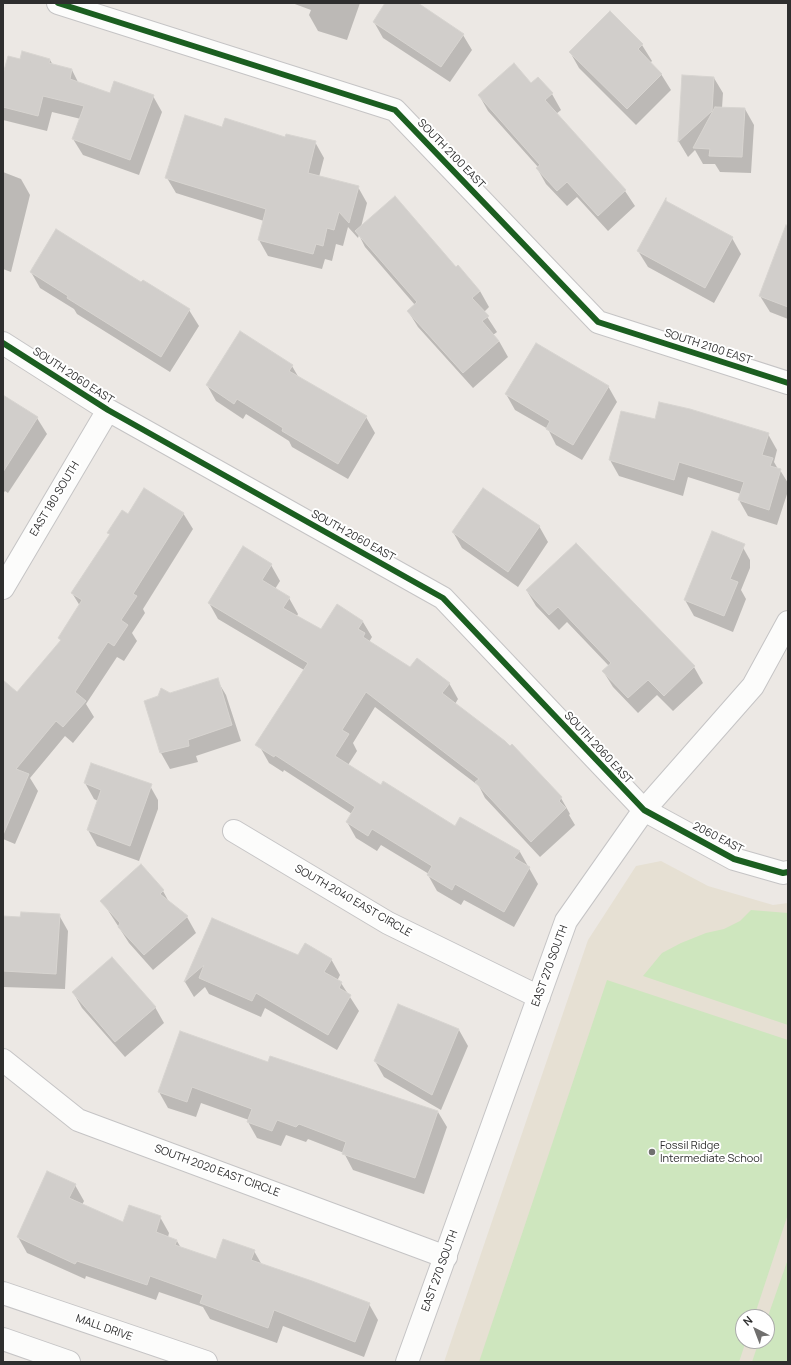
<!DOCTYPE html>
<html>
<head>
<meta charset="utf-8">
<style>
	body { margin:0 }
	#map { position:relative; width:791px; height:1365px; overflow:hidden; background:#ece8e4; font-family:Manrope,sans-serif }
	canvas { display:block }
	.frame { position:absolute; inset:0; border:4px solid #2e2e2e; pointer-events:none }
	.north { position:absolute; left:735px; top:1309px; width:40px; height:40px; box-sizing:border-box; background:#fff; border:1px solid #ababab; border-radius:50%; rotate:318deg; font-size:11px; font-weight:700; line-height:16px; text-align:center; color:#2e2e2e }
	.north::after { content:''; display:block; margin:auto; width:14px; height:18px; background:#706f6e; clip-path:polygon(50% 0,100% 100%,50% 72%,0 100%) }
</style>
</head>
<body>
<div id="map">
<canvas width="791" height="1365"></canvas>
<div class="frame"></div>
<div class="north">N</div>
</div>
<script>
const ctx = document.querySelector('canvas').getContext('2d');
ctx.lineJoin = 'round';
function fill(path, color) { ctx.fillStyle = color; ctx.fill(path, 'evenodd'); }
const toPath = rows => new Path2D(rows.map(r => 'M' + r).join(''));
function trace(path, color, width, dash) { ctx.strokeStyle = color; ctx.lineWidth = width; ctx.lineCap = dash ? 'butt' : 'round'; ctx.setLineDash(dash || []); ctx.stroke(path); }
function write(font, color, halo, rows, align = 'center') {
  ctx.font = font + ' Manrope,sans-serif'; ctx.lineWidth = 4; ctx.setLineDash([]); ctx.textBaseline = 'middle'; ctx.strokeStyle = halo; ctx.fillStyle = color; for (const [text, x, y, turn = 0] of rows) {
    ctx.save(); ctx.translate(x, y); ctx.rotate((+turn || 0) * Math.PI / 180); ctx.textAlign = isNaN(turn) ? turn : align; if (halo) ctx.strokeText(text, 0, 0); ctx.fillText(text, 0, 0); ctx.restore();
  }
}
fill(toPath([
	[661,861,708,886,773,905,788,903,788,1362,444,1362,588,940,636,866],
	[743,1317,767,1317,767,1341,743,1341]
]), '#e6e0d3');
fill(toPath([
	[751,910,788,913,788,1025,643,976,662,953,681,943,706,933,724,929,740,921],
	[607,980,788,1040,788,1214,754,1317,743,1317,743,1341,746,1341,739,1362,479,1362],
	[788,1259,788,1362,752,1362,759,1341,767,1341,767,1319]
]), '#cee6be');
fill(toPath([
	[292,3,360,3,347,40,318,31,309,15,311,10],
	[386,3,416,3,463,35,472,50,450,82,383,38,374,22],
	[610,12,642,45,652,61,650,63,661,74,671,90,636,125,579,68,570,52],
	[21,60,50,60,53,65,72,70,79,84,110,94,153,96,162,112,139,175,83,155,73,139,81,119,52,112,47,131,3,120,3,72,4,73],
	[682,76,714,78,723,93,722,108,745,109,754,125,751,173,720,172,715,164,703,164,695,150,688,157,679,142],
	[531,84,552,94,561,110,556,114,625,191,635,206,608,231,577,197,567,206,546,184,537,168,538,167,488,111,479,95],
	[223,128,315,142,324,158,319,177,358,187,367,203,361,227,456,268,480,291,489,307,484,312,497,332,493,335,499,341,508,357,473,388,418,327,408,311,415,305,365,247,359,235,358,238,348,227,343,246,336,244,332,261,325,259,322,269,268,256,259,240,264,221,176,193,167,178],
	[3,172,21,179,30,195,11,272,3,269],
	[732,238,741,254,714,303,648,267,638,251],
	[788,259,788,319,770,312,760,296],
	[31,272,142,284,143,281,189,310,199,326,170,372,77,314,74,309,40,288],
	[292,366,299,378,366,417,375,433,348,479,292,447,289,441,246,414,243,419,216,401,207,385],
	[608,386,617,402,582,460,556,445,548,429,515,410,506,394],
	[3,396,37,418,47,434,8,493,5,491,3,494],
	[655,420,768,434,777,450,774,462,778,469,780,470,788,483,788,491,777,525,748,516,739,500,741,494,688,477,683,496,619,476,610,460],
	[183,513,193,529,143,609,145,613,132,633,137,641,124,661,117,657,86,704,94,717,73,743,65,736,30,778,38,791,15,844,3,839,3,698,17,694,61,641,59,638,80,606,72,593,110,535,109,533,129,515],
	[539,526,548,542,518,587,462,548,453,532],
	[576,544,694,667,703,683,673,711,657,695,638,713,613,687,603,671,609,666,567,622,559,630,536,606,527,591],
	[741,544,750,560,750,568,741,590,746,599,733,632,694,616,685,600],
	[271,565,280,581,275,589,289,598,298,614,297,616,322,630,337,606,363,622,372,637,369,642,410,668,449,683,458,699,455,704,561,798,570,814,569,815,575,825,540,857,485,798,479,786,375,707,353,743,357,751,348,765,381,786,455,827,460,818,520,852,538,884,514,927,464,900,461,905,437,891,428,875,429,874,381,845,377,851,356,838,347,822,352,814,284,770,283,772,269,763,260,747,304,670,218,619,209,603],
	[217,680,226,695,241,741,196,756,198,762,170,769,161,753,146,701],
	[92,764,149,784,158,800,158,809,139,861,97,846,88,830,98,801,94,799,85,783],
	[163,891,169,902,187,917,196,933,153,970,129,943,102,901],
	[59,915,68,931,65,989,3,987,3,917,21,918],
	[213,919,299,956,331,959,340,975,337,981,341,983,359,1011,337,1050,265,1008,261,1017,209,994,205,987,194,997,185,982],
	[73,992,155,1007,164,1023,125,1057,82,1008],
	[398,1005,459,1030,468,1046,441,1110,384,1077,375,1061],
	[269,1064,438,1112,447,1127,424,1194,353,1170,344,1153,308,1139,306,1142,286,1135,281,1146,257,1138,248,1122,249,1120,201,1103,196,1117,168,1108,159,1092],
	[75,1185,84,1201,82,1205,123,1223,160,1217,169,1233,168,1237,177,1241,181,1248,217,1260,254,1251,262,1265,369,1304,378,1320,364,1357,283,1326,277,1343,210,1319,203,1307,159,1292,156,1300,86,1276,85,1279,27,1253,18,1237]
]), '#0003');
const building = toPath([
	[385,3,418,3,464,34,441,67,373,22,385,3],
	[610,11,643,44,638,49,662,74,627,109,569,52,610,11],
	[22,51,50,59,49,63,72,69,70,79,110,93,114,81,154,95,130,160,72,139,84,106,43,96,38,116,3,107,3,74,8,56,20,59,22,51],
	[514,63,531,83,538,77,553,93,545,100,626,190,598,216,567,182,557,191,536,168,540,165,478,95,514,63],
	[682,75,714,77,712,111,678,142,682,75],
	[715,107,745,108,742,157,709,156,710,149,693,148,715,107],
	[185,115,222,127,225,118,285,137,286,134,316,141,308,173,359,186,349,223,339,212,334,230,327,228,323,246,316,244,313,254,258,240,266,209,165,178,185,115],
	[395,196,456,267,458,265,480,291,472,298,489,316,482,321,499,341,463,373,407,311,417,302,355,231,395,196],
	[666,198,666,201,733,237,705,288,637,251,666,198],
	[786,225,788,226,788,307,759,296,786,225],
	[56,229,141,282,143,280,190,309,161,357,67,298,68,296,30,272,56,229],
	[240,331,293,365,289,371,367,416,338,464,282,431,283,428,237,399,234,404,206,385,240,331],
	[536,343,609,386,573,445,546,429,550,421,505,394,536,343],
	[3,395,38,417,3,472,3,395],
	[659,402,690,409,769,433,762,455,773,458,770,466,781,469,769,510,738,500,744,482,679,462,674,480,609,460,621,411,655,419,659,402],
	[144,488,184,513,133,594,137,596,121,620,128,625,114,646,108,642,75,692,86,701,63,727,56,721,16,769,29,774,3,835,3,680,17,692,61,640,58,638,82,600,71,593,110,534,107,533,122,510,128,514,144,488],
	[483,488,540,526,508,572,452,532,483,488],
	[712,531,745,544,730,579,738,582,724,616,684,600,712,531],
	[576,543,695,666,664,696,648,680,628,698,602,671,611,663,558,607,549,615,526,590,576,543],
	[243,546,272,564,262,580,290,597,283,608,321,629,337,604,363,621,358,629,365,633,363,637,410,667,417,658,450,683,442,693,505,741,510,746,512,744,562,797,559,801,566,808,531,842,475,782,479,779,366,692,342,730,349,734,335,756,381,785,383,781,455,826,460,817,520,851,514,858,530,867,504,912,455,884,452,890,427,875,432,866,372,829,368,836,346,822,355,807,275,755,274,757,255,745,308,663,208,603,243,546],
	[218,678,232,725,188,740,189,746,160,753,144,701,158,696,161,688,170,693,218,678],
	[91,763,152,784,130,846,87,830,101,790,84,783,91,763],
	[141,864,164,890,160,894,188,916,144,955,118,927,120,923,100,901,141,864],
	[21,912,60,914,56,974,3,971,3,916,20,917,21,912],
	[212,918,298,955,305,943,332,959,324,972,342,982,339,988,351,995,328,1035,256,993,252,1001,199,978,204,965,184,982,212,918],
	[112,957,156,1007,115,1042,72,992,112,957],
	[398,1004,459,1029,432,1095,374,1061,398,1004],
	[180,1031,268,1062,270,1056,438,1111,415,1178,342,1154,346,1142,299,1124,296,1127,277,1120,272,1131,247,1122,252,1109,192,1087,187,1102,158,1092,180,1031],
	[47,1171,76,1184,69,1198,123,1222,129,1205,161,1216,156,1232,177,1240,175,1245,216,1259,223,1239,255,1250,251,1260,312,1281,370,1303,355,1342,274,1310,268,1328,200,1303,203,1295,150,1276,147,1285,77,1261,75,1264,17,1237,47,1171]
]);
fill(building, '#d1cecb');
trace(building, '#d7d4d0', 1);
const minor = toPath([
	[58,3,395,110,598,322,788,383],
	[3,343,108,410,443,598,644,810,734,859,783,873,788,872],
	[3,588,108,410],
	[234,831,388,923,539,997],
	[3,1060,78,1120,446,1257],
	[407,1362,566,921,644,810,753,686,788,622]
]);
const secondary = toPath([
	[3,1293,206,1362],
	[3,1339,69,1362]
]);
trace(minor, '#c5c4c5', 24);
trace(secondary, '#c5c4c5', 24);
trace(minor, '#fcfcfb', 22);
trace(secondary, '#fcfcfb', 22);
trace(toPath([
	[58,3,395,110,598,322,788,383],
	[3,343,108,410,443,598,644,810,734,859,783,873,788,872]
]), '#1b5e20', 6);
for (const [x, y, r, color] of [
	[652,1152,4,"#706f6e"]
]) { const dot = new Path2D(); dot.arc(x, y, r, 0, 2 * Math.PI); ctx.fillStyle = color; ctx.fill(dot); trace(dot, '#fff', 1.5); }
write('11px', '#2e2e2e', '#fff', [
	["SOUTH 2100 EAST",451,154,46],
	["SOUTH 2100 EAST",708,347,18],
	["SOUTH 2060 EAST",73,376,33],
	["EAST 180 SOUTH",55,499,-59],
	["SOUTH 2060 EAST",353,536,29],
	["SOUTH 2060 EAST",598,748,47],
	["2060 EAST",718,838,27],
	["SOUTH 2040 EAST CIRCLE",353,901,30],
	["EAST 270 SOUTH",550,966,-70],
	["SOUTH 2020 EAST CIRCLE",217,1171,20],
	["EAST 270 SOUTH",440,1271,-70],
	["MALL DRIVE",104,1328,19]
]);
write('11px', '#2e2e2e', '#fff', [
	["Fossil Ridge",660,1146],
	["Intermediate School",660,1159]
], 'left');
</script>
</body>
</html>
